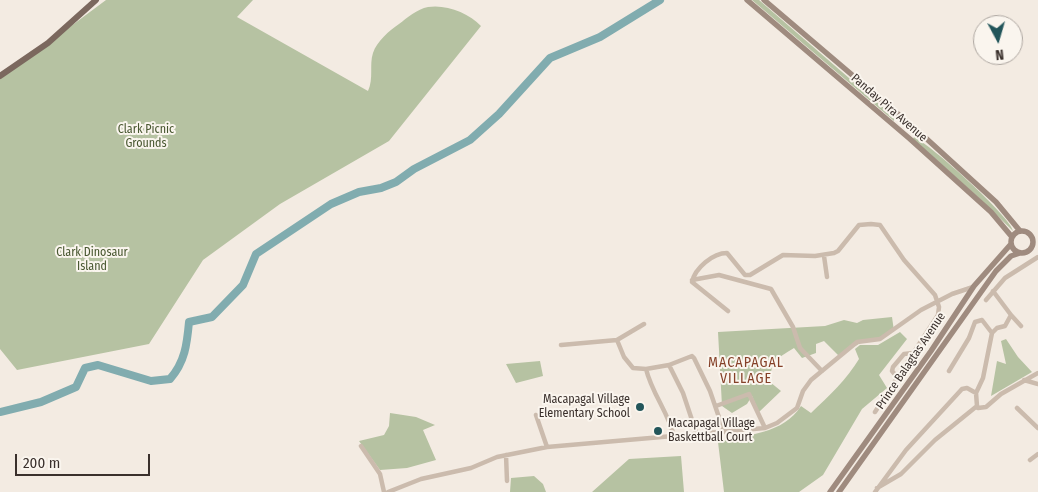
<!DOCTYPE html>
<html>
<head>
<meta charset="utf-8">
<style>
  body { margin:0 }
  #map { position:relative; width:1038px; height:492px; overflow:hidden; background:#f3ebe2; font-family:"Fira Sans Condensed",sans-serif }
  canvas { display:block }
  .north { position:absolute; left:973px; top:15px; width:50px; height:50px; box-sizing:border-box; background:#faf5ee; border:1px solid #ada6a0; border-radius:50%; rotate:174deg; font-size:14px; font-weight:700; line-height:20px; text-align:center; color:#3a302c }
  .north::after { content:''; display:block; margin:auto; width:18px; height:22px; background:#22555a; clip-path:polygon(50% 0,100% 100%,50% 72%,0 100%) }
  .scale { position:absolute; left:15px; top:454px; width:135px; height:22px; box-sizing:border-box; border:2px solid #3a302c; border-top:0; padding-left:6px; font-size:15px; line-height:18px; white-space:nowrap; color:#3a302c; -webkit-text-stroke:4px #faf5ee; paint-order:stroke }
</style>
</head>
<body>
<div id="map">
<canvas width="1038" height="492"></canvas>
<div class="north">N</div>
<div class="scale">200 m</div>
</div>
<script>
const c = document.querySelector('canvas').getContext('2d');
c.lineJoin = 'round';
function paint(path, color) {
  c.fillStyle = color;
  c.fill(path, 'evenodd');
}
function stroke(path, color, width, dash) {
  c.strokeStyle = color;
  c.lineWidth = width;
  c.lineCap = dash ? 'butt' : 'round';
  c.setLineDash(dash || []);
  c.stroke(path);
}
function write(font, color, halo, rows, align = 'center') {
  c.font = font + ' "Fira Sans Condensed",sans-serif';
  c.lineWidth = 4;
  c.setLineDash([]);
  c.textBaseline = 'middle';
  c.strokeStyle = halo;
  c.fillStyle = color;
  for (const [text, x, y, turn = 0] of rows) {
    c.save();
    c.translate(x, y);
    c.rotate((+turn || 0) * Math.PI / 180);
    c.textAlign = isNaN(turn) ? turn : align;
    if (halo) c.strokeText(text, 0, 0);
    c.fillText(text, 0, 0);
    c.restore();
  }
}
const green = new Path2D(`
  M106,0H253L237,17L368,91C374,78 369,65 373,53C377,41 389,31 399,24C407,18 417,9 428,7C446,4 469,13 481,26L389,141L280,204L203,260L149,344L17,370L0,349V79Z
  M752,0H759L894,117V121Z
  M914,137C930,144 1011,217 1013,231L979,198L913,139Z
  M892,317L894,331L878,340L862,342L839,356L824,341L816,344V353L802,358L794,348C776,359 771,361 770,382L781,391L759,412L752,396L747,404L732,413L722,406L718,332L825,326L844,320L857,323L863,320Z
  M900,332L907,339L879,375L887,388L862,409L823,475L799,492H724L718,442C749,434 783,434 801,406L811,413C829,396 847,379 859,359L855,349L860,345H878Z
  M1006,339L1018,357L1032,372L991,396L997,361L1006,364L1001,341Z
  M540,361L543,376L516,383L506,364Z
  M390,413L416,417L435,425L423,430L436,460L407,468L380,470L359,441L384,435L389,426Z
  M681,456L684,492H592L629,459Z
  M534,476L543,484L546,492H510L511,478Z`);
const river = new Path2D(`
  M0,412L41,402L76,387L85,368L98,365L151,381L170,379C185,362 187,344 189,322L212,317L243,285L256,254L331,204L359,192L381,188L396,182L414,169L470,140L499,114L550,58L600,37L660,0`);
const street = new Path2D(`
  M824,256L827,277
  M692,280L719,275L771,289L793,327L800,348L822,371
  M993,291L1011,315
  M986,300L1005,278L1038,257
  M728,311L692,282C695,268 713,253 727,253L745,275H750L783,255L815,256L834,253L838,251L859,225L871,224L880,225L904,260L935,295L939,307L938,315L875,412
  M617,340L624,357L633,368L646,369L669,365L683,393L697,435
  M561,345L617,340L644,324
  M669,365L692,356L694,358L710,391L724,432
  M646,369C652,394 669,413 674,437
  M949,371L969,338L975,322L982,320L992,333
  M898,378L892,371L893,367L904,354L913,353
  M1024,380L1038,384
  M716,406L749,394L765,428
  M977,406L978,408L986,407L1001,394L1038,373
  M1017,408L1038,428
  M536,415L547,447
  M361,446L380,474L384,492
  M506,455L507,481
  M1030,460L1038,454
  M877,488L901,474L935,440L977,406L976,393L983,378L992,333L997,328L1005,326L1011,315L1021,326
  M388,492L421,479L471,468L497,457L547,447L765,428L777,423L797,408L803,391L811,380L857,342L880,339L921,310L952,294L973,287
  M875,492L906,450L962,389L967,388L976,393`);
const secondary = new Path2D(`
  M747,0L910,139L991,212L1012,237
  M764,0L918,131L996,202L1020,231
  M1011 242a11 11 0 1 1 22 0a11 11 0 1 1-22 0Z
  M830,492L931,351L974,286L1011,244
  M839,492L996,271L1011,256L1020,253`);
const primary = new Path2D(`
  M0,76L48,43L96,0`);
const markers = [
  [640,407,5,"#22555a"],
  [658,431,5,"#22555a"]
];
const streetNames = [
  ["Panday Pira Avenue",889,108,41],
  ["Prince Balagtas Avenue",911,361,-56]
];
const parkNames = [
  ["Clark Picnic",146,130],
  ["Grounds",146,144],
  ["Clark Dinosaur",92,253],
  ["Island",92,267]
];
const poiNames = [
  ["Macapagal Village",630,400],
  ["Elementary School",630,414],
  ["Macapagal Village",668,424,"left"],
  ["Baskettball Court",668,438,"left"]
];
const neighbourhoodNames = [
  ["MACAPAGAL",746,363],
  ["VILLAGE",746,379]
];
paint(green, '#b6c2a2');
stroke(river, '#81acaf', 8);
stroke(street, '#cbbbad', 4.5);
stroke(secondary, '#9f8b7f', 5.5);
stroke(primary, '#7b685e', 6);
for (const [x, y, r, color] of markers) {
  const dot = new Path2D();
  dot.arc(x, y, r, 0, 2 * Math.PI);
  c.fillStyle = color;
  c.fill(dot);
  stroke(dot, '#faf5ee', 2);
}
write('12px', '#3a302c', '#faf5ee', streetNames);
write('12px', '#485730', '#faf5ee', parkNames);
write('12px', '#3a302c', '#faf5ee', poiNames, 'right');
c.letterSpacing = '1px';
write('14px', '#854028', '#faf5ee', neighbourhoodNames);
c.letterSpacing = '0px';
</script>
</body>
</html>
